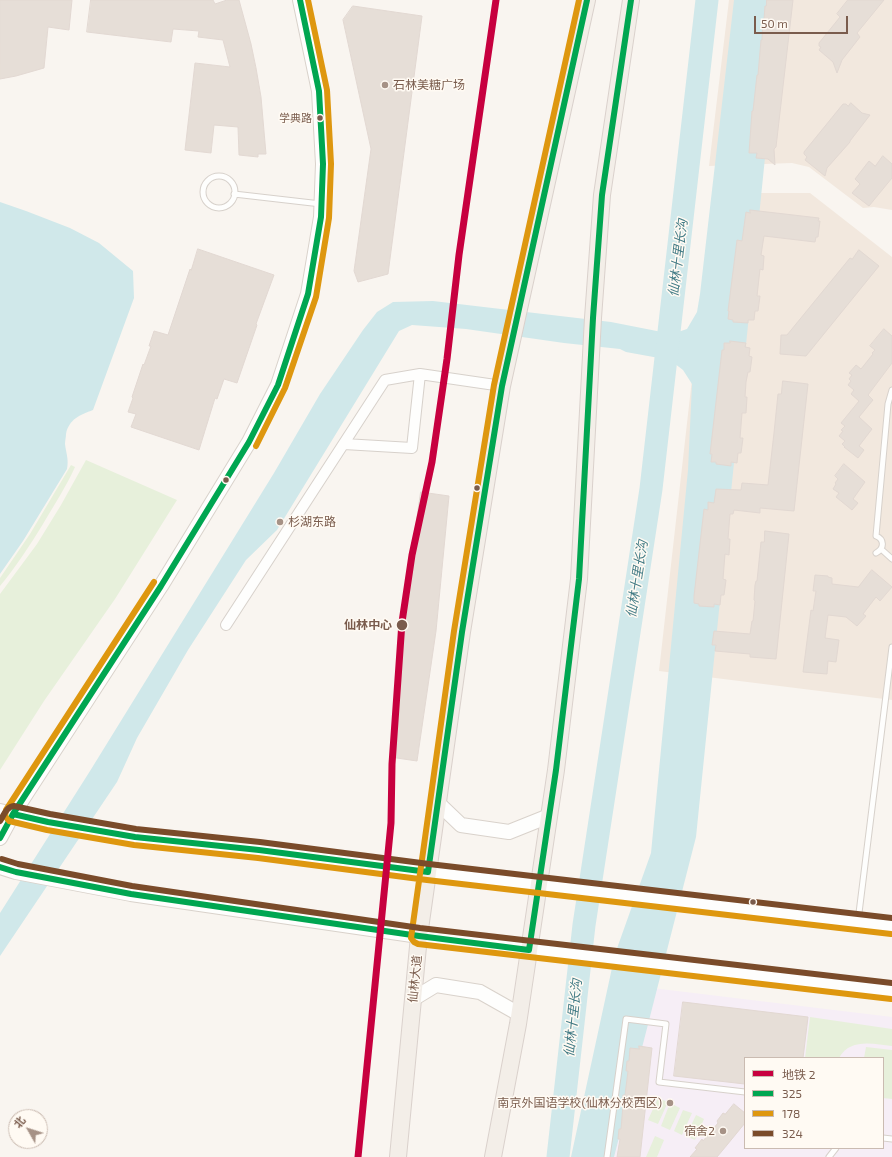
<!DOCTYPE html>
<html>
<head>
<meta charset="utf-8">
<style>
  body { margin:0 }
  #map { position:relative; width:892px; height:1157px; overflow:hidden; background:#f9f5f0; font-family:"Exo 2","Noto Sans SC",sans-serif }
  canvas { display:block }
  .legend { position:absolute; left:744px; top:1057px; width:140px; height:92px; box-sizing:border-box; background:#fffaf3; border:1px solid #cabbb1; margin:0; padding:5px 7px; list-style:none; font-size:12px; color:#7a5c4d }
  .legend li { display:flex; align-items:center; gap:8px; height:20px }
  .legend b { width:20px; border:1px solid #cabbb1 }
  .north { position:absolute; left:8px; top:1109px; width:40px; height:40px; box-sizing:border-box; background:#fffaf3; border:1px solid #cabbb1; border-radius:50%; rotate:309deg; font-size:11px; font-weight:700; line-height:16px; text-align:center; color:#7a5c4d }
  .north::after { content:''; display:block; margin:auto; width:14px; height:18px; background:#a69286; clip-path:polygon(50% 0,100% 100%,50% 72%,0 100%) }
  .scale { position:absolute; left:754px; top:16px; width:94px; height:18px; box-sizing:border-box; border:2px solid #7a5c4d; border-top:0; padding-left:5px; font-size:12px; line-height:14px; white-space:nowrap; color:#7a5c4d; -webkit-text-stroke:3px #fffaf3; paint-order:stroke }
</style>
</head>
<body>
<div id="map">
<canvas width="892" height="1157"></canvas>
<ul class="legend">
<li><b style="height:5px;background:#c7003f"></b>地铁 2</li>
<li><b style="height:5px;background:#00a651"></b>325</li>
<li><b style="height:5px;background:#de970f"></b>178</li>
<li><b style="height:5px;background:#7a4b2a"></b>324</li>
</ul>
<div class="north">北</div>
<div class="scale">50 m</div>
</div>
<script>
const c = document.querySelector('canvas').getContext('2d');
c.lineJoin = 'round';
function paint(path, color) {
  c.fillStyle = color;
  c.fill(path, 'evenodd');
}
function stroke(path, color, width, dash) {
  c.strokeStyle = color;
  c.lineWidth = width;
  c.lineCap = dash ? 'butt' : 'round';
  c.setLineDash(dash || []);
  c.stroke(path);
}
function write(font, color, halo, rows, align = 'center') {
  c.font = font + ' "Exo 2","Noto Sans SC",sans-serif';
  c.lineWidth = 3;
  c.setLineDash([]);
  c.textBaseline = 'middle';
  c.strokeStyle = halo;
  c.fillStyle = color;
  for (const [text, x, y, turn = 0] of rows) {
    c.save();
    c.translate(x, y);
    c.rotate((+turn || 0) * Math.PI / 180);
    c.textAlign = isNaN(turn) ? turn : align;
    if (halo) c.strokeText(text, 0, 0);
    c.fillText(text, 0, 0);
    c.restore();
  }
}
const residential = new Path2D(`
  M729,0H892V210L874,207L863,208L809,167L792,163L709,166Z
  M713,193H810L892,257V700L659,671Z`);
const education = new Path2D(`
  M619,984L892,1017V1157H589ZM745,1058H883V1148H745Z`);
const green = new Path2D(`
  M86,460L177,500L115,599L44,701L0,770V594L37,544L61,505Z
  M71,465L75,467C66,487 54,505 43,524C30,545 16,567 0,586V578L30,534Z
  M810,1017L892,1029V1046C873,1044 850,1038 839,1058H805Z
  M866,1047L892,1050V1099L883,1098V1058H864Z
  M658,1098L668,1102L658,1124L648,1120Z
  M670,1103L680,1108L670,1130L661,1126Z
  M683,1110L692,1113L682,1135L674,1131Z
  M696,1115L704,1119L695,1140L686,1136Z
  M655,1136L664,1140L657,1157H646Z`);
const water = new Path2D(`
  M734,0H781L696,837L614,1157H571L615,954L651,853L688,470L692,384L683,370L670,360L626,352L620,349L564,343L466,329L412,325L399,331L277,530L246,560L188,650L137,738L117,782L0,956V913L90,771L274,473L320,394L363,330L377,312L393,302L433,301L611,322L672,334L687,329L697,312L700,294Z
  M0,202L26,211L70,228L99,243L133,271L134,298L93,410C80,415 69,419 66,434C66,437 65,441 65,444C66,453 69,459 67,469L23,541L0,574Z`);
const river = new Path2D(`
  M558,1157L584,925L651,489L707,0`);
const building = new Path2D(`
  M0,0H72L69,30L48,27L44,68L16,76L0,79Z
  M91,0H213L215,4L227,0H239L251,44L256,68L261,97L266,154H258V157L239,155L238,127L214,125L211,153L185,150L195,63L230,67L223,40L198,37L199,31L173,29L171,42L87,32Z
  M767,0H793L776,147L774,149L775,165L768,159L756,158L757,153H749L752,111H753L757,75H758L761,40H762L763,19H764L765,6H766Z
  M848,0H884L857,33L860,37L842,60L837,73L833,62L819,50L821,47L819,46V43L840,17L837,14Z
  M353,6L422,16L388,274L358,282L354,271L371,149L343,20Z
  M851,103L862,113L870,115L850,141V142L827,168L825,176L805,160L807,157L804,154V152L843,104H846L848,106Z
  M883,156L892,164V178L869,206L852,193L860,184L855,179L869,161L875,166Z
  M750,210L819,218L818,221H820L818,237H816L815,242L764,236L761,255L764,256L763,270L760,269L757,296H760L758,311H755L754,320H748V323L733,322V320L728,319L729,311H728L737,240L742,241L746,212L750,213Z
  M198,249L274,275L256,324L257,325L237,383L224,379L217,399L215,398L199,450L131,427L136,414L128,412L133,398L132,397L143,364L144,365L151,346H149L154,331L168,335L190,269L191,270Z
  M859,250L879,266L806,356L780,354L781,335H787L850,258L852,259Z
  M884,329L892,336V363L868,395L873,400L859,417L872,429L859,446L864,450L858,458L844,447H845L842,444L845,441L839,436L843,431L841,430L845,426L841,423L859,401L851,394L854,390L848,385L851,381L849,379L852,375L849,373L856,365L861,369L873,354L872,353L875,350L870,346Z
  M730,341L746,343L745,347L750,348L749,356L752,357L750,372H748L746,382L745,397H747L746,413H742L740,438H743L741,453H738L737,463L731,462V466L716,464V462H711L712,454H710L722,350H724V343H730Z
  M783,381L808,384L794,511L760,508V513L734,510L733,514H730L728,539H730L729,555L725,554L723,579L726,580L724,595H721L720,605L714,604V607L699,606V604L694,603V596L704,509L708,510V502L714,503L716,489L741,490L742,483L768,485L774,433L778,394H781Z
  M844,464L865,482L853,499L858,503L852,510L836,497L839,493L833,489L836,484L835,483L838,479L835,476Z
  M421,492L449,496L436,631L417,761L390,757L401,627Z
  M765,531L789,534L776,659L750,657V654L715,651L716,645H712L714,631L750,634L752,621H753L755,601L754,600L755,585L756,581H757L761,542H764Z
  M872,570L892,587L880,601L876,597L863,614L866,616L857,626L846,617L828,615L825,638L839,640L836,662L828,661L827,674L803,672L811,610L813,611L816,591H813L815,575L828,576V577L832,578V584L858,587Z
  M683,1002L808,1017L803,1058H745V1084L674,1076Z
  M639,1046L652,1048L640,1157H617L620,1139H618L619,1129H621L623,1105H622L623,1095H625L628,1071H626L627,1061H629L630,1048L639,1049Z
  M734,1104L745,1113V1123L727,1145L717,1157H690L697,1149L695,1148L702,1139L703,1141L718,1123L717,1121L723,1113L725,1114Z`);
const lane = new Path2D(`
  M203 192a16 16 0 1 1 32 0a16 16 0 1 1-32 0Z
  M234,194L321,204
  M881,549L892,559
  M876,553C885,548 884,539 876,536L888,404L892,390
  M858,921L892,647
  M883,1138L892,1139
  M607,1157L626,1019L666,1024L659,1082L745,1092
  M829,1157L836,1148`);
const street = new Path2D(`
  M344,444L412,448L420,374
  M226,625L385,380L420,374L502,386`);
const secondary = new Path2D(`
  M438,803L461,825L509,832L549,816
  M0,811L48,822L135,837L259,850L428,872L892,926
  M0,838L13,814L161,586L249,442L278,385L308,294L321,217L323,164L319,91L300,0
  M0,867L16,872L131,894L419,936L551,952L892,991
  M413,999L436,985L480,992L519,1014`);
const primary = new Path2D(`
  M398,1157L419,936L462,632L502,386L587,0
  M493,1157L518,1024L556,770L579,579L593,318L602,195L631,0`);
const bus1 = new Path2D(`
  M13,814L48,822L135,837L259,850L428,872L462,632L502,386L587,0
  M0,838L13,814L161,586L249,442L278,385L308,294L321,217L323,164L319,91L300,0
  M0,867L16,872L131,894L419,936L529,950L556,770L579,579L593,318L602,195L631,0`);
const bus2 = new Path2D(`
  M579,0L494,385L454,631L411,938L414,942L418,944L891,999
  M256,446L285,388L316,297L329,218L331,164L327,90L308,0
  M154,582L6,810L5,816L9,821L47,830L134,845L258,858L427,880L891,934`);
const bus3 = new Path2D(`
  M0,821C4,815 6,807 14,806L50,814L136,829L260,842L429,864L892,918
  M2,859L18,864L132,886L420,928L892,983`);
const metro1 = new Path2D(`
  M358,1157L391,823L392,764L402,622L412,555L432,462L447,359L459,255L496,0`);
const markers = [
  [385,85,4,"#a69286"],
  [320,118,3.5,"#7a5c4d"],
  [226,480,3.5,"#7a5c4d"],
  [477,488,3.5,"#7a5c4d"],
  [280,522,4,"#a69286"],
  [402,625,6,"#7a5c4d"],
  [753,902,3.5,"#7a5c4d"],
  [670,1103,4,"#a69286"],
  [723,1131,4,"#a69286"]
];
const busNames = [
  ["学典路",312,118]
];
const poiNames = [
  ["石林美糖广场",393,85],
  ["杉湖东路",288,522],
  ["南京外国语学校(仙林分校西区)",662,1103,"right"],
  ["宿舍2",715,1131,"right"]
];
const stopNames = [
  ["仙林中心",392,625]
];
const streetNames = [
  ["仙林大道",415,979,-84]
];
const waterNames = [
  ["仙林十里长沟",678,258,-83],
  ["仙林十里长沟",637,579,-81],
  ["仙林十里长沟",573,1018,-84]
];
paint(residential, '#f2e8de');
paint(education, '#f6eef6');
paint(green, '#e7f0db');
paint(water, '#d0e8ea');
stroke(river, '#d0e8ea', 23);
paint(building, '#e6ded7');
stroke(building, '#e2d8d2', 1);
stroke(lane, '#d7d1cb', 7);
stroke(street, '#d7d1cb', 12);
stroke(secondary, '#d9d2cb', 16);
stroke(primary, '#dad1cc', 18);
stroke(lane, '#fefefd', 5);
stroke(street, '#fefefd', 10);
stroke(secondary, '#fefefd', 14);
stroke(primary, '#f3eee8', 16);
stroke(bus1, '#00a651', 6);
stroke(bus2, '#de970f', 6);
stroke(bus3, '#7a4b2a', 6);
stroke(metro1, '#c7003f', 7);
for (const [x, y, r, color] of markers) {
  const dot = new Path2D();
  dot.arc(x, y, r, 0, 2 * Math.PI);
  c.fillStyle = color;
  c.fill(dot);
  stroke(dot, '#fffaf3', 1.5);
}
write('11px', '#7a5c4d', '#fffaf3', busNames, 'right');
write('12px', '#7a5c4d', '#fffaf3', poiNames, 'left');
write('bold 12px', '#7a5c4d', '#fffaf3', stopNames, 'right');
write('12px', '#7a5c4d', '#fffaf3', streetNames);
write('italic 13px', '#437c86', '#fffaf3', waterNames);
</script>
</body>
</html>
